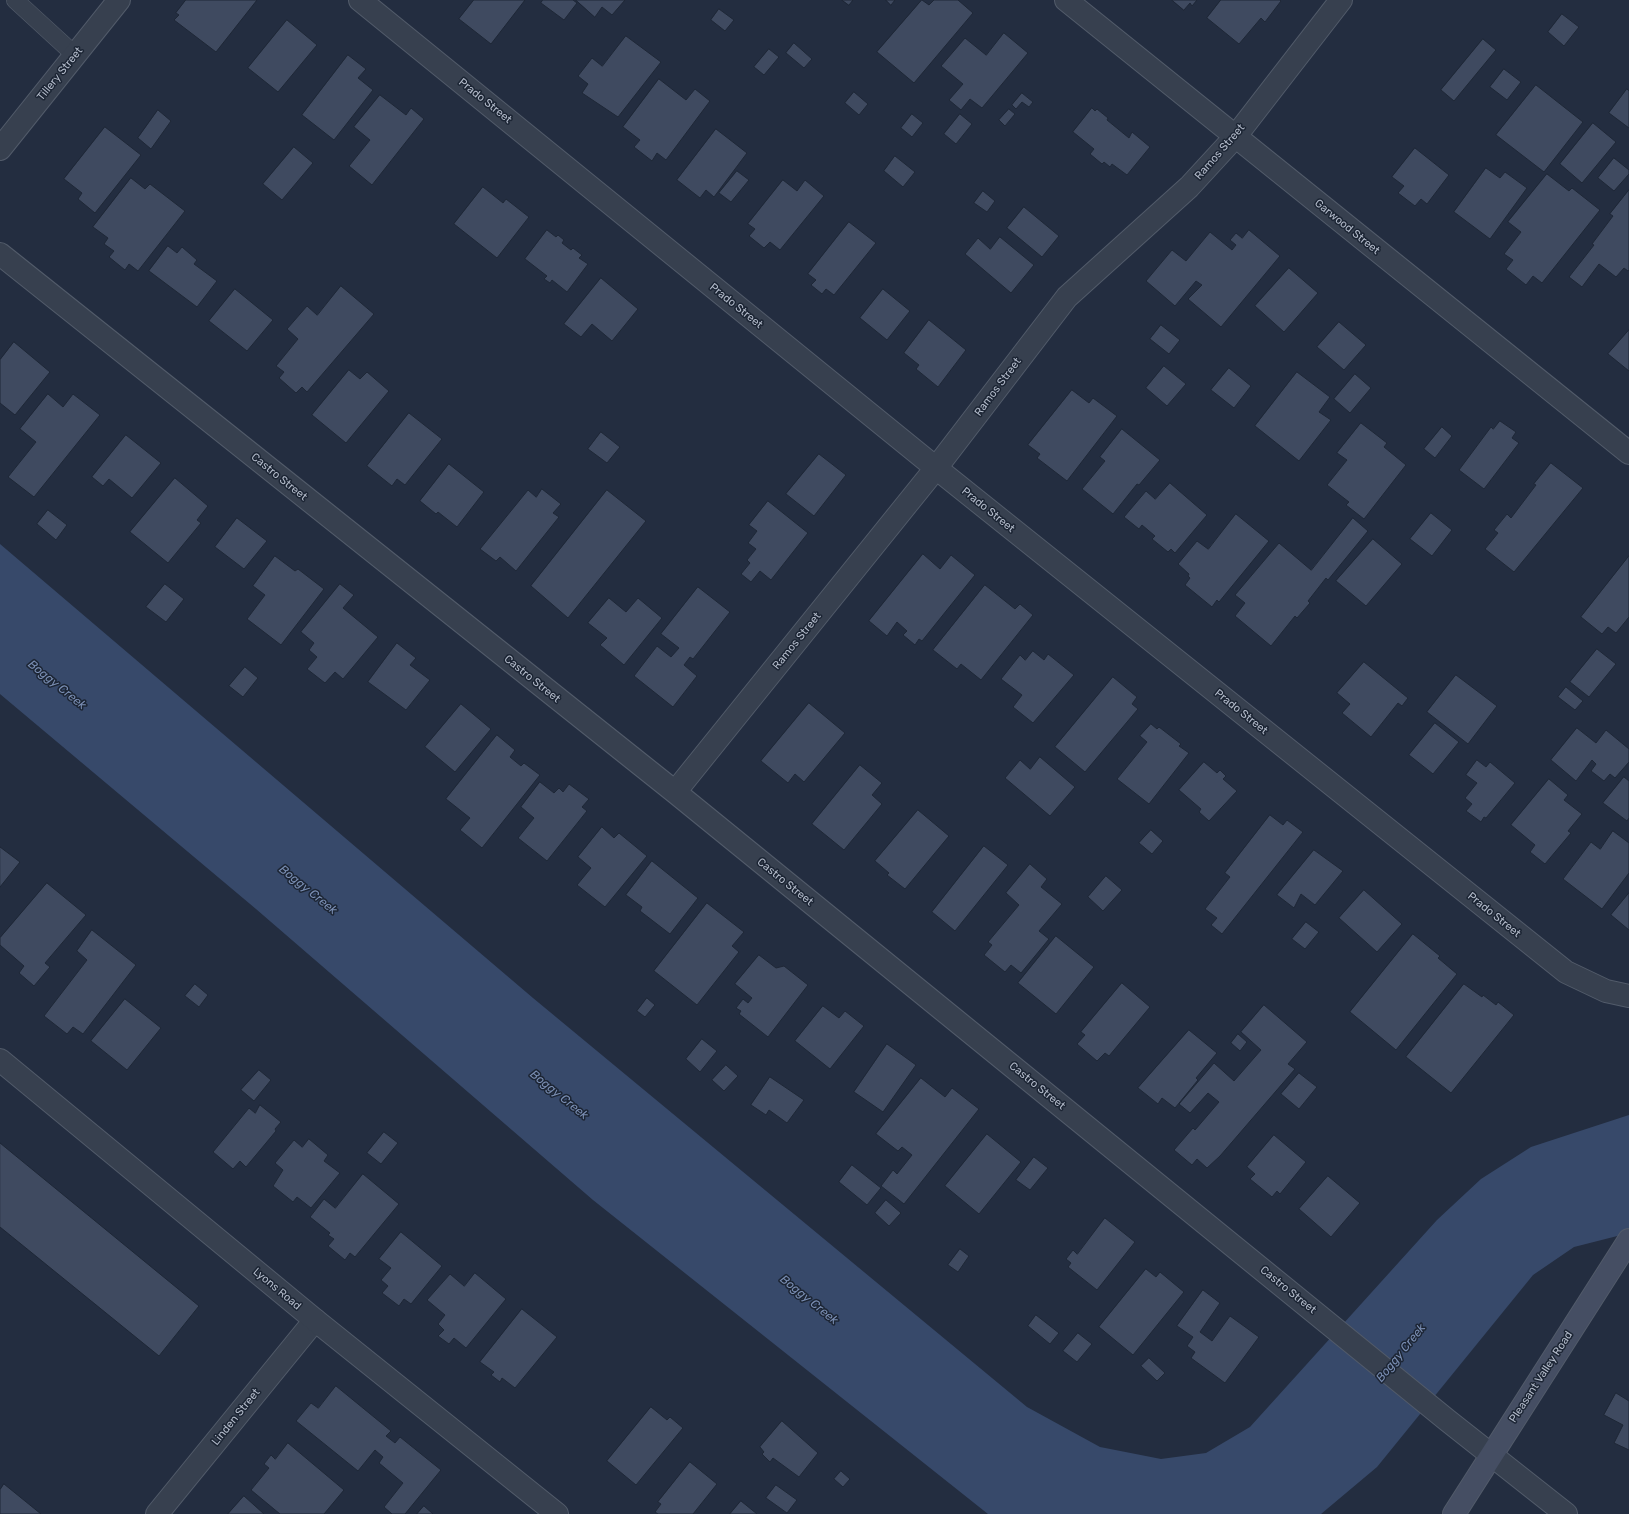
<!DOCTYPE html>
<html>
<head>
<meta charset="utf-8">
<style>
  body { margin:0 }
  canvas { display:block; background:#232d40 }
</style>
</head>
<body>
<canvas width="1629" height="1514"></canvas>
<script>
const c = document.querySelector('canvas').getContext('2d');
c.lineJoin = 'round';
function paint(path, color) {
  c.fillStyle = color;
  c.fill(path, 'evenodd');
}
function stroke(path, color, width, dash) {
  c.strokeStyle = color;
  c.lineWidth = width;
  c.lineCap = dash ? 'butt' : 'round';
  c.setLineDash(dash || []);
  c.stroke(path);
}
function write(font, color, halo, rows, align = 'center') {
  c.font = font + ' Rubik,sans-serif';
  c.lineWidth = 3;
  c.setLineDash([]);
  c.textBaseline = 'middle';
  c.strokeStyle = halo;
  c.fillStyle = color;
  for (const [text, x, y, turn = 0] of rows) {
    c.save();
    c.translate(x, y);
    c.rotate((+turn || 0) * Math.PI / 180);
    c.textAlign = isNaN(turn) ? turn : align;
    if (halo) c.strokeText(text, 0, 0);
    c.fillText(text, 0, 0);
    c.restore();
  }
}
const water = new Path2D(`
  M0,544L533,998L1027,1407L1100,1447L1161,1459L1206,1453L1250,1427L1437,1220L1481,1179L1531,1147L1629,1115V1233L1574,1247L1533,1275L1377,1467L1321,1514H988L593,1200L256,909L0,694Z`);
const building = new Path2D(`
  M186,0H257L216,52L174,20L179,15L176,13Z
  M474,0H525L491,44L459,19Z
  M543,0H573L577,3L564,20L541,3Z
  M576,0H625L612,15L602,7L595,17Z
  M842,0H853L849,5Z
  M886,0H895L891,5Z
  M922,0L929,5L934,0H958L973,13L914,83L877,52Z
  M1172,0H1197L1192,6L1190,3L1184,10Z
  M1221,0H1280L1281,1L1265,22L1261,18L1239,44L1207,18Z
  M719,9L734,20L725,31L711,20Z
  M1562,14L1579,27L1564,46L1548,32Z
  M287,20L317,45L278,92L248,68Z
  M1004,33L1028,53L982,108L970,99L961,110L949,100L963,84L941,66L965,38L986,55Z
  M626,36L661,62L618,117L582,93L588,84L578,76L592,58L602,66Z
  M1483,39L1496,50L1454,101L1441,90Z
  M794,43L812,59L804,68L786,53Z
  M769,49L779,57L764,75L754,67Z
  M348,55L366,69L358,78L373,90L334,140L302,115Z
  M1504,69L1521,82L1507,100L1490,87Z
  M659,79L686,100L695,89L710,101L666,160L657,153L652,161L634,147L640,140L623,127Z
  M1536,85L1583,122L1544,172L1496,135Z
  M1627,89L1629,91V128L1609,113Z
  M854,92L868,104L859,115L845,103Z
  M1022,93L1033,102L1029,107L1022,102L1016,109L1012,105Z
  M380,95L406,115L411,108L424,119L372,185L349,166L370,140L354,127Z
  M1092,108L1095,111L1097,109L1108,118L1107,120L1129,138L1132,132L1150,147L1127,175L1112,164L1110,167L1104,162L1102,164L1090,154L1094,149L1073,132Z
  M1009,109L1015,114L1005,126L999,120Z
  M158,110L171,121L151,149L138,138Z
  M912,114L923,123L912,137L901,128Z
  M960,114L972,124L956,144L944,134Z
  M1593,123L1616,142L1582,183L1560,164Z
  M105,127L141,155L95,213L78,199L82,193L64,179Z
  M716,129L747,153L714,197L706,190L700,198L677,180Z
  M294,147L313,163L282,200L263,184Z
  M1415,148L1449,175L1427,204L1421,199L1415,206L1398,193L1404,186L1392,177Z
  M895,156L915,172L903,187L884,171Z
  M1614,158L1629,170V174L1614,191L1598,178Z
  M1486,168L1500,178L1505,172L1527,188L1490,239L1454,212Z
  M737,171L749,180L731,202L719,193Z
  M1547,174L1569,191L1572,188L1600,210L1542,283L1533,276L1526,285L1506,269L1513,260L1504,254L1521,232L1508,222Z
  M131,178L145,189L150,184L185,211L138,271L129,264L125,270L109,257L114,251L104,244L108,238L93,227Z
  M783,180L797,191L805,180L824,196L780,250L770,242L764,248L749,236L755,229L748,224Z
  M483,187L503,203L506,199L529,217L497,258L454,224Z
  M1629,190V270L1628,271L1624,268L1616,277L1599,264L1582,287L1569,277L1594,245L1592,244L1613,216L1610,214Z
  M983,191L995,201L987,212L974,203Z
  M1024,207L1059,236L1042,257L1007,228Z
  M849,222L876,243L834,295L826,289L822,294L811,285L816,280L808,274Z
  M547,230L556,237L558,235L564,240L562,243L571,250L573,248L582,255L579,258L588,264L567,292L552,280L550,283L544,279L547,276L525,259Z
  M1249,230L1280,256L1221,327L1188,299L1202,285L1196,281L1175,306L1146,281L1172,250L1186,261L1210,232L1232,250L1236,245L1230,240L1236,233L1242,238Z
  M1000,237L1034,265L1011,293L965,254L978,238L990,249Z
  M168,246L177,253L182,247L197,260L194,264L217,281L197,307L149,271Z
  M1289,268L1318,293L1284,332L1255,306Z
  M601,278L638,309L612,341L592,324L581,337L564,324Z
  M341,286L374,314L307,392L302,387L296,393L279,378L284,372L276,366L298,339L287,329L307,306L317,315Z
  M235,289L273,320L247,351L209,321Z
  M883,289L910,311L887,340L860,318Z
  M929,320L966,350L938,387L916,369L919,365L904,353Z
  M1339,322L1366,345L1344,370L1317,347Z
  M1161,325L1180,340L1169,354L1150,339Z
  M1629,330V371L1608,354Z
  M14,342L50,372L15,415L0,403V360Z
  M1164,366L1186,384L1167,406L1146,388Z
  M1229,368L1251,386L1234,408L1211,390Z
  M349,370L360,379L367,372L389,391L346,443L312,415Z
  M1297,372L1330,397L1319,412L1331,420L1299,461L1255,426Z
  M1355,374L1371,388L1350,413L1334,399Z
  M1072,390L1089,403L1093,398L1117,416L1067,481L1037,458L1040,454L1028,445Z
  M48,394L63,407L73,394L100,415L34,497L8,477L36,442L20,429Z
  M409,413L442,439L405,485L397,479L392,486L367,466Z
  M1500,421L1516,432L1512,438L1519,443L1484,489L1459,470L1491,427L1493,429Z
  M1361,423L1387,443L1384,447L1406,465L1364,519L1346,505L1349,502L1327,485L1347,460L1337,453Z
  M1442,427L1452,436L1435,458L1424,449Z
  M1122,429L1160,460L1139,485L1137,484L1113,514L1082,489L1105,461L1100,457Z
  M601,432L620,447L607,463L588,449Z
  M126,435L161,463L132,498L109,479L103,486L92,477Z
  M819,454L846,475L814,516L786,494Z
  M1551,463L1583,488L1514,572L1485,549L1498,533L1494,530L1507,514L1511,518L1536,485L1534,484Z
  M449,464L484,492L457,527L438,512L436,514L420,501Z
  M175,478L208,506L197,520L201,523L168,563L130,532Z
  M1170,483L1207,515L1175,553L1171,549L1168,552L1152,539L1155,536L1142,525L1139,529L1124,517L1146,491L1155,499Z
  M542,489L561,504L553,513L559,517L516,571L500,557L496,561L480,549L528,490L536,497Z
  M607,490L646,521L568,618L531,586Z
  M768,501L808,533L771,580L760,571L751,582L741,574L750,563L747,560L756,549L748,543L757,531L749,525Z
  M48,510L67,525L56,540L37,524Z
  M1431,513L1452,530L1432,556L1410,539Z
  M1236,514L1269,541L1219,602L1217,600L1212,607L1185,585L1190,578L1188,576L1189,574L1178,564L1197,541L1208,549Z
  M237,518L267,541L244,569L215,547Z
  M1353,518L1368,531L1328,580L1326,578L1308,601L1310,603L1297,618L1295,616L1271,646L1235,616L1245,603L1235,595L1279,543L1311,570Z
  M1373,539L1402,564L1366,606L1336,581Z
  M923,554L940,569L951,555L975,575L922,641L919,639L915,645L903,635L907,631L897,622L887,636L869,621Z
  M275,556L295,571L298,569L324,589L281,645L247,619L265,595L253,586Z
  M1629,556V617L1616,633L1608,627L1602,634L1581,617Z
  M165,584L184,599L166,622L146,607Z
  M340,584L354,595L343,608L378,637L343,679L335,672L325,683L307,669L317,657L309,650L314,643L301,632Z
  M985,585L1015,609L1020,604L1033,615L981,680L961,664L957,669L933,650Z
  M698,587L730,612L693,659L690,657L684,665L697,676L673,707L634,676L657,646L671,657L679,648L661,634Z
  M609,598L626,612L638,598L662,618L624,665L600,645L607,638L588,623Z
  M397,643L416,658L410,665L430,680L406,710L368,682Z
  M1597,649L1616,664L1589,697L1570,682Z
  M1033,651L1044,660L1048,654L1074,675L1033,723L1013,707L1022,695L1001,679L1020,655L1025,660Z
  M1364,662L1408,698L1402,706L1398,703L1371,737L1342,713L1350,704L1337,693Z
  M245,667L258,678L243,697L229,686Z
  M1456,675L1497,706L1468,744L1427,712Z
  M1113,677L1137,697L1132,704L1138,709L1085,772L1055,747Z
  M1566,687L1583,701L1575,710L1558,697Z
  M809,703L845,733L804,782L795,774L788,783L761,761Z
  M461,704L491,729L455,772L425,747Z
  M1435,723L1459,742L1433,774L1409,755Z
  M1151,724L1157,729L1159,727L1181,744L1179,746L1189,753L1149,804L1117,779L1147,742L1140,736Z
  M1577,728L1596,743L1606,730L1629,749V762L1615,778L1610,774L1604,781L1591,771L1596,764L1592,760L1576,781L1551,760Z
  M497,735L515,750L510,757L521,766L524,763L540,775L482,848L460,830L470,818L446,799Z
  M1040,757L1075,787L1050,816L1005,778L1020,760L1030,769Z
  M1477,760L1486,767L1490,762L1515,783L1486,818L1484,817L1481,822L1466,811L1472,804L1465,798L1477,783L1466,775Z
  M1204,762L1217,773L1220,770L1226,776L1223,779L1237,791L1209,821L1199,812L1201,809L1179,790Z
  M860,765L882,783L872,795L882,804L844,850L812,824Z
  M1624,777L1629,781V818L1627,821L1603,803Z
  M1549,779L1568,795L1564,800L1582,814L1568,831L1571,833L1545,864L1530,852L1535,845L1511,825Z
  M540,782L554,793L559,788L563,792L569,784L589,799L582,807L587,811L547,861L518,838L534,818L521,807Z
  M918,810L949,836L905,889L887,875L889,873L875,861Z
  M1270,815L1283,825L1287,820L1303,832L1222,934L1211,925L1217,918L1205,909L1230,877L1225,873Z
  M602,827L614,838L619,833L647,856L605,907L577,885L591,868L578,857Z
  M1151,830L1163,841L1152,854L1139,843Z
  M1613,831L1629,843V873L1602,909L1563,879L1591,842L1600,849Z
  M984,846L1008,865L955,931L932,912Z
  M0,847L20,862L0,887Z
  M1314,850L1343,871L1315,905L1301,894L1294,908L1277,895Z
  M652,861L698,898L670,934L640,911L642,907L626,895Z
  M1030,864L1047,879L1041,887L1062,904L1039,931L1049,939L1021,973L1011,965L1005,972L984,955L992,945L988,942L1019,905L1006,893Z
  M1106,876L1122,890L1103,911L1088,897Z
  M47,883L86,915L45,963L50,967L34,986L19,973L24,966L0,945V938Z
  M1364,890L1402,924L1377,952L1339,918Z
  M1629,893V930L1611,915Z
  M707,903L744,932L732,946L739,952L697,1005L654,971Z
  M1306,922L1319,932L1305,949L1292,939Z
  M92,930L136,965L83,1034L73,1027L67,1034L44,1016L87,960L77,951Z
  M1413,934L1440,956L1438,958L1457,974L1396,1050L1350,1012Z
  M1056,936L1094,967L1056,1014L1018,983Z
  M759,955L776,968L784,966L808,985L768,1037L739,1014L741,1011L736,1008L743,999L748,1003L752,998L735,984Z
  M1122,983L1150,1007L1109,1056L1105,1053L1097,1061L1077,1044L1085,1035L1081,1032Z
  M195,984L208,995L199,1007L185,996Z
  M1464,984L1482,997L1483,995L1496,1005L1498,1002L1514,1015L1451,1093L1406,1057Z
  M647,998L655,1005L645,1017L637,1011Z
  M125,999L161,1028L127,1070L91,1041Z
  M1264,1005L1307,1042L1288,1064L1295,1069L1220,1156L1207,1168L1197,1159L1192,1165L1174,1150L1193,1128L1195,1130L1219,1102L1208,1093L1190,1113L1179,1104L1214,1063L1234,1081L1261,1050L1241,1032Z
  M823,1006L839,1018L845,1011L864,1026L830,1069L795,1041Z
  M1189,1030L1217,1053L1196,1078L1198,1080L1175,1108L1162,1098L1158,1104L1138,1088Z
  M1238,1034L1247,1042L1240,1051L1231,1043Z
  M702,1039L717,1051L700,1072L686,1059Z
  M887,1044L916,1065L883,1112L854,1092Z
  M726,1065L738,1076L724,1091L712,1080Z
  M259,1070L271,1080L254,1101L241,1090Z
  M1299,1073L1317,1087L1299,1109L1281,1094Z
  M770,1077L804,1100L787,1123L769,1110L766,1115L751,1105Z
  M921,1078L945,1097L952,1088L979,1109L904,1204L881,1186L893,1170L897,1174L912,1155L902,1147L898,1151L876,1134Z
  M260,1105L281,1122L275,1129L276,1131L246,1167L240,1161L233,1169L213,1152L249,1108L255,1113Z
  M384,1132L398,1143L381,1164L367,1153Z
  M987,1134L1021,1162L979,1214L945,1186Z
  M1274,1135L1306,1162L1280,1194L1277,1191L1272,1197L1250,1179L1255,1174L1247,1167Z
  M309,1139L328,1155L324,1161L340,1173L311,1208L297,1197L293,1202L273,1186L283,1170L275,1163L294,1140L302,1147Z
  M0,1143L199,1306L159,1356L0,1227Z
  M1034,1157L1048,1168L1030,1190L1016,1180Z
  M852,1165L881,1188L867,1205L839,1182Z
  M363,1174L399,1204L355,1257L350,1253L345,1260L328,1246L334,1239L328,1235L330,1233L310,1217L324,1199L335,1208Z
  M1328,1176L1360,1203L1331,1237L1299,1209Z
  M886,1200L901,1213L889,1226L875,1213Z
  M1105,1218L1135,1242L1097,1290L1068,1267L1071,1263L1066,1259L1073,1250L1077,1254Z
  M401,1232L442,1266L411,1304L404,1299L399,1306L382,1293L388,1286L381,1280L391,1268L379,1259Z
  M960,1249L969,1256L958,1272L948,1265Z
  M1146,1269L1156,1277L1160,1272L1184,1292L1133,1355L1099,1327Z
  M475,1273L506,1299L466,1348L454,1338L449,1344L438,1336L444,1330L438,1324L445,1315L427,1300L450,1274L464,1286Z
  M1203,1290L1220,1303L1200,1332L1212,1341L1230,1316L1259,1337L1225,1383L1191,1358L1195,1352L1187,1346L1193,1337L1177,1326Z
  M522,1309L557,1337L515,1388L502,1378L500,1382L491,1375L494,1372L480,1362Z
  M1036,1315L1059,1333L1050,1344L1028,1326Z
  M1078,1333L1092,1344L1077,1362L1063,1351Z
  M1149,1358L1165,1373L1157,1381L1141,1366Z
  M336,1386L391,1431L386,1436L395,1443L400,1437L441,1470L405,1514H392L384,1507L403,1483L379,1463L383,1457L375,1450L358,1471L296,1421L311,1403L318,1408Z
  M1616,1393L1629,1401V1450L1614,1443L1623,1425L1604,1415Z
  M651,1407L667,1420L670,1417L683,1428L636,1485L607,1461Z
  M782,1421L818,1453L799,1477L773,1458L770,1462L762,1454L764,1452L760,1447Z
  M288,1443L344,1490L324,1514H280L251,1490L269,1468L264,1464L271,1455L275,1459Z
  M690,1462L717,1484L693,1514H658L655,1512L661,1504L658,1502Z
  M841,1471L850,1479L843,1487L834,1479Z
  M4,1484L41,1514H0V1490Z
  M776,1485L797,1500L787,1513L766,1498Z
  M244,1496L264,1514H228Z
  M741,1501L757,1514H730Z
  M424,1506L433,1514H417Z`);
const service = new Path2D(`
  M15,0L75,55`);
const minor = new Path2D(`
  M360,0L936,468L1566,972L1606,991L1629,996
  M1066,0L1629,453
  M0,254L675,792L1447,1420L1566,1514
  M675,792L936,468L1067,297L1189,187L1235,137L1341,0
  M157,1514L315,1320`);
const tertiary = new Path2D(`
  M0,149L119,0
  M0,1060L315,1320L557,1514`);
const secondary = new Path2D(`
  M1454,1514L1629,1240`);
const streetNames = [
  ["Tillery Street",60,74,-51],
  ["Prado Street",485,101,39],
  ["Ramos Street",1220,152,-49],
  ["Garwood Street",1347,227,39],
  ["Prado Street",736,306,39],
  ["Ramos Street",998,387,-53],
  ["Castro Street",279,477,39],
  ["Prado Street",988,510,39],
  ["Ramos Street",797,641,-51],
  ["Castro Street",532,679,39],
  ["Prado Street",1241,712,39],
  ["Castro Street",785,882,39],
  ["Prado Street",1494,915,39],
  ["Castro Street",1037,1086,39],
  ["Lyons Road",277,1289,40],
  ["Castro Street",1288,1290,39],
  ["Pleasant Valley Road",1541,1377,-57],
  ["Linden Street",236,1417,-51]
];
const waterNames = [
  ["Boggy Creek",57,685,39],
  ["Boggy Creek",308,890,39],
  ["Boggy Creek",559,1095,39],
  ["Boggy Creek",809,1300,39],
  ["Boggy Creek",1401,1353,-51]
];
paint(water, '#37496a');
paint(building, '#3f4a60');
stroke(building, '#1e2736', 1);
stroke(service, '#525b6a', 18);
stroke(minor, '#525b6a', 24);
stroke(tertiary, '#525b6a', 24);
stroke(secondary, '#525b6a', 24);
stroke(service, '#37404f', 17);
stroke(minor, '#37404f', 22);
stroke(tertiary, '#37404f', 22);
stroke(secondary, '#454e63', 22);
write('11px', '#b3bbca', '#1c2534', streetNames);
write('italic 12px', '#7a8eb3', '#1c2534', waterNames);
</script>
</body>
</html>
